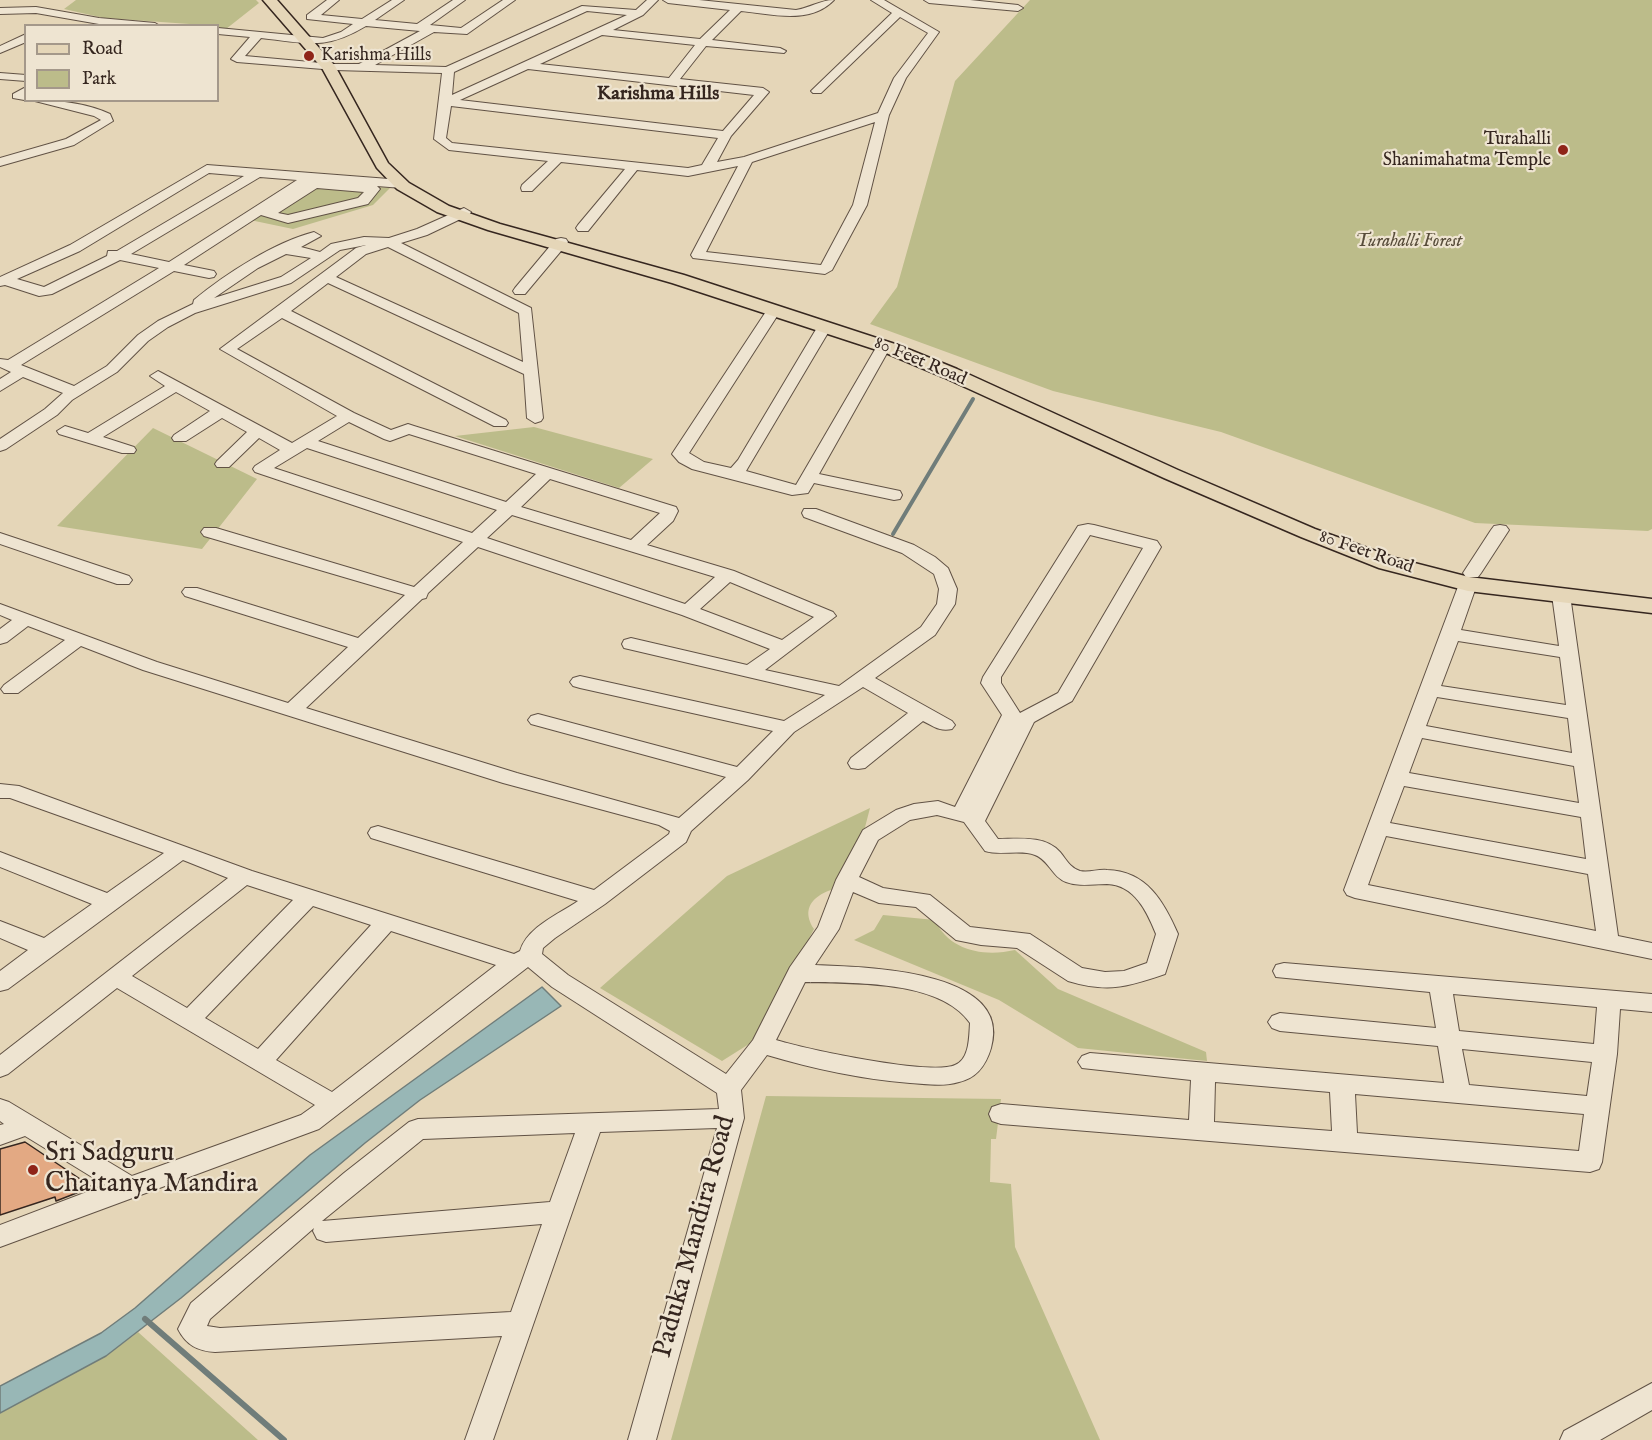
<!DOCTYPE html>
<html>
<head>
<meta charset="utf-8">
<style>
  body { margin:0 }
  #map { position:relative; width:1652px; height:1440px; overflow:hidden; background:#e5d6b8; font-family:"IM FELL English",serif }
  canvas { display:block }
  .legend { position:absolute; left:24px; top:24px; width:195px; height:78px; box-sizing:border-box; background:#eee4d1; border:2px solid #a4988a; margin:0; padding:8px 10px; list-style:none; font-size:18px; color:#35261f }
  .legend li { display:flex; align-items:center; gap:12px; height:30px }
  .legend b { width:30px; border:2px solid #a4988a }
</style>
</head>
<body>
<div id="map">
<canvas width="1652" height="1440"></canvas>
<ul class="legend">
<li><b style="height:8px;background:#e5d6b8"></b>Road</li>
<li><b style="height:16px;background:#bcbc8a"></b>Park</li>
</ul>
</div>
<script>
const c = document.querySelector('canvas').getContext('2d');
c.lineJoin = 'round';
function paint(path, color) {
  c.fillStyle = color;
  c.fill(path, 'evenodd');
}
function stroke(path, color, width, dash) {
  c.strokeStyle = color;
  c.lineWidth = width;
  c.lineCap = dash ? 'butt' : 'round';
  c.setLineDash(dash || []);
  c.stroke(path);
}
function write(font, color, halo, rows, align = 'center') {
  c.font = font + ' "IM FELL English",serif';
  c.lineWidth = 4.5;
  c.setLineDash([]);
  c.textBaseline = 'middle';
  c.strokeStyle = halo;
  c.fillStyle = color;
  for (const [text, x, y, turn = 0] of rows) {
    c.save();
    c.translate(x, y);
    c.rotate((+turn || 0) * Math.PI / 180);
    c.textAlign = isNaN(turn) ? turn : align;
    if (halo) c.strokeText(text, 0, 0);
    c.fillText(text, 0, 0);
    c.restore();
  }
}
const green = new Path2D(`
  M76,0H256L259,3L226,29L218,28V26L104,18L64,9Z
  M1030,0H1652V529L1648,531L1475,523L1221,432L1053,391L870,324L897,287L955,81Z
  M309,181L390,188L373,205L293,229L250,220Z
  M534,427L653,459L619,488L455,436Z
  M153,428L257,479L202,549L57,526Z
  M870,808L850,885C826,889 796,901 814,929L757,1039L722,1061L600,988L727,876Z
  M883,915L935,920C949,951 984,957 1015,950L1058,989L1206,1052L1207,1061L1078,1048L999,1000L854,940L874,930Z
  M766,1096L1001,1099L996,1139H991L990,1182L1011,1184L1015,1247L1100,1440H671Z
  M138,1332L258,1440H0V1413L106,1356Z`);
const water = new Path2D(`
  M542,987L561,1006L420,1100L365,1143L181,1298L106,1356L0,1413V1386L101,1333L135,1308L310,1155Z`);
const streamFar1 = new Path2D(`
  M893,534L973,399`);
const stream = new Path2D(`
  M145,1319L284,1440`);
const building = new Path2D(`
  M25,1142L92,1187L56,1201L55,1197L0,1215V1149Z`);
const minor = new Path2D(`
  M327,0H339L321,15L362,19L392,0H404L375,20L417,24L453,0H465L430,25L461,28L503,0H515L467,34L434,32L375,65L446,67L582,6L636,10L647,0H658L643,15L613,30L700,39L730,10L668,3L663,0H699L796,10C810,8 820,0 834,0C810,25 772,14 741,11L712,40L780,48L786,51L784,53L706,46L680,79L763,88L769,92L731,136L717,162L744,157L878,113L894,78L928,33L900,17L821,93H813L811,91L892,13L871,0H884L939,32L906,78L889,115L867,205L832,270L825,274L693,258L691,255L738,166L688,176L637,170L588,231H578L576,228L578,225L625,169L561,162L532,191H522L521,188L522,185L548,161L449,150L434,139L442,73L335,70L237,62L231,59L250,37L218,34V28L323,38L341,32L353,24L307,19V15ZM587,11L627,15L452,95L454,72ZM366,26L420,31L359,64H332L245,56L261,38C306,43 325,51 366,26ZM602,35L695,45L669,78L540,64ZM528,69L754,95L723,131L460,100ZM451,106L718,138L702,165L688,168L452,143L446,138ZM875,122L853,205L821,265L706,252L752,162Z
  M924,0H970L1018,5L1023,8L1018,11L929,3Z
  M36,7L99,18L155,23L160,26L99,24L36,13L0,14V8Z
  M26,34V42L0,53V46Z
  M0,73L26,75V81L0,79Z
  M26,87V100L30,101L13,98V94Z
  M31,100C57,100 87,103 110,114L113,121L74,145L0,166V158L66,139L101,120L94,116Z
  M207,165L402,180L408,184L402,188L377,186L380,189L368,204L288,223L261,215L184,265L214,271L216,274L214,277L209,278L174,271L21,365L74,386L107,366L138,335L158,321L193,304L194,300C225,274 275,242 314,232L321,236L301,247L320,252L331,244L364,237L389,238L417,229L464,208L471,212L469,215L427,235L401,243L531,308L543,418L541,421L535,423L527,418L524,374L328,283L291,311L506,420L508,423L506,426H494L282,318L237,349L354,413L391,430L408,424L414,426L676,507L678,511L673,521L647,545L734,571L833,612L836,616L765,670L839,686L921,627L937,604L939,589L934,574L902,553L804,517L802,513L804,509H816L914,545L935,557L948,568L957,589L955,604L935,635L875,678L952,721L955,725L952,729C940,732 933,726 923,721L865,768L858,769L851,768L848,763L851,758L908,713L863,687L794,732L748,780L691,831L686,842L605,904L555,938L543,948L542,954L568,975L726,1074L753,1040L790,967L818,927L836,880L863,830L896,810L914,804L938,801L955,807L1002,715L981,683L983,677L1078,526L1088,524L1094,525L1157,541L1161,547L1072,701L1034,722L985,821L998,839C1018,839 1045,835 1060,852C1066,859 1070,868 1080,871C1089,873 1098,869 1107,870C1147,871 1164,902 1178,934L1165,974C1127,987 1108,993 1068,981L1017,948L981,945L956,940L916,907L879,903L853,892L839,929L815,965C863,967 1014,969 991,1048C986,1065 977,1078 959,1082C943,1087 926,1084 910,1083C861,1079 814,1069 767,1055L741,1090L744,1118L656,1440H628L717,1128L600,1132L493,1440H465L502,1336L215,1352C198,1351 186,1345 178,1329L191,1303L344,1173L409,1122L418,1119L719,1109L717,1093L552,987L528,967L319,1129L0,1247V1225L105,1185L25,1136L0,1145V1125L4,1124L0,1121V1099L9,1102L132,1176L301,1115L315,1105L117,988L8,1074L0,1077V1055L228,878L183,860L8,989L0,991V971L28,950L0,938V921L44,938L92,904L0,867V852L107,893L164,853L10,798H0V784L19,786L252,871L514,954L520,951C527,927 559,914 578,901L371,838L368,833L371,828L378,826L594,890L669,834L670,831L659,825L503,783L143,670L81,646L18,693H4L1,689L4,685L65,640L28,626L7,642L0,644V629L12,620L0,615V604L157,662L288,703L348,647L185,596L182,592L185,588H197L358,638L405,595L204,536L201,532L204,528H216L414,587L463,542L255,472L253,469L255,466L280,450L259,438L229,467H217L215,464L217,461L247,432L222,418L186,441H174L172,438L174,435L210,411L176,392L103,437L134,447L136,450L134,453H122L59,434L57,431L65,426L88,433L165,386L150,376L158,371L292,443L337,416L220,349L356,248L366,245L340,250L291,283L195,313L168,327L148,341L117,372L72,400L57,415L6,449L0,451V439L45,409L63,393L23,377L0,391V379L11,372L0,367V359L8,360L159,268L120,260L52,294L39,296L5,285L0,286V277L70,245ZM209,173L244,176L117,251H108L107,256L44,287L17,279L80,251ZM260,177L297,180L169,262L131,254ZM317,188L364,192L358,198L288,215L278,213ZM388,247L519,313L523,362L336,277L366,254ZM286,254L311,258L281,277L214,298L258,268ZM349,422L384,439L390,441L409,434L536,474L506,502L318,441ZM307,448L497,510L472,533L274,468ZM550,479L660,513L631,540L521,507ZM512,515L715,577L685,604L487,538ZM1090,535L1143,548L1058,693L1020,713L1001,683V677ZM478,547L682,615L770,649L747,665L631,638L624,640L622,644L624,648L825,695L784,721L580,676L573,678L570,682L573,686L580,688L773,731L737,767L538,714L531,716L528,720L531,724L726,777L679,818L517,773L306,708L422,599L426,598L428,593ZM730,582L814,617L782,640L700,609ZM937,815L964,822L985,851C1001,856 1020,849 1035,855C1049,860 1052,877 1066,882C1080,887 1092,884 1107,884C1135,885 1147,912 1156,934L1147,963L1124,971L1105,972L1082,968L1030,934L970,927L930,895L883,888L859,877L878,840L910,820ZM247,885L293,900L187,1008L132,976ZM313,906L371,925L258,1049L205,1018ZM391,931L496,965L332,1092L276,1060ZM805,982C854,983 940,980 970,1023C969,1036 970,1059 955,1065C930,1076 806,1049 776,1040ZM575,1133L550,1202L322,1221L423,1139ZM542,1224L511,1312L220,1328L207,1326L210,1319L314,1228L313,1231L317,1239L326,1242Z
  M561,238L566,239L568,242L566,245L525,294H515L513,291L515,288L556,239Z
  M774,306L781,310L689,453L704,462L731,468L738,460L818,326L825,322L832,326L746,471L796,485L877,346L884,342L891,346L819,474L900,491L902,495L900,499L894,500L814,483L808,493L792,495L692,469L679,462L672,454L767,310Z
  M1500,525L1506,526L1509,530L1481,573L1478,577H1466L1463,573L1491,530L1494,526Z
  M0,533L129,576L132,580L129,584H117L0,544Z
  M1468,579L1474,580L1477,584L1461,630L1559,646L1552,595L1555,591H1567L1570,595L1618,936L1652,943V959L1355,898L1347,895L1344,890L1459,584L1462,580ZM1458,641L1560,657L1566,705L1441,686ZM1437,697L1568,718L1572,753L1426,726ZM1422,738L1574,766L1579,803L1409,773ZM1404,786L1581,817L1586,859L1390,823ZM1386,836L1588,874L1596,931L1368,885Z
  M1284,963L1652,994V1012L1620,1009L1617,1054L1602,1162L1599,1169L1590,1172L1001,1124L992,1121L989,1114L992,1107L1001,1104L1189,1120L1191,1080L1082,1068L1078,1062L1082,1056L1090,1053L1444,1083L1438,1046L1280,1031L1272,1028L1268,1022L1272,1016L1280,1013L1436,1028L1430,992L1276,977L1273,971L1276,965ZM1453,994L1597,1007L1594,1044L1459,1031ZM1462,1049L1592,1062L1587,1096L1469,1085ZM1215,1082L1330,1092L1332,1131L1214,1122ZM1355,1094L1584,1114L1579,1151L1357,1133Z
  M1652,1383V1410L1600,1440H1560L1564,1431Z`);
const major = new Path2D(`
  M263,0H277L335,66L388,163L409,183L449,206L500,224L684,275L898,345L957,369L1178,470L1315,529L1395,558L1469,577L1652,599V613L1468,591L1379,568L1301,537L1164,478L943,377L886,353L672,283L488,230L437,212L397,189L377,168L322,68Z`);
const markers = [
  [309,56,6,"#8f2418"],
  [1563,150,6,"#8f2418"],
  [33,1170,6,"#8f2418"]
];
const farPoinames = [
  ["Karishma Hills",321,56],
  ["Turahalli",1551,140,"right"],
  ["Shanimahatma Temple",1551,161,"right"]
];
const farParknames = [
  ["Turahalli Forest",1409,242]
];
const farStreetnames = [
  ["80 Feet Road",920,362,23],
  ["80 Feet Road",1366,553,19]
];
const farNeighbourhoodnames = [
  ["Karishma Hills",658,95]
];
const nearPoinames = [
  ["Sri Sadguru",45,1154],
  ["Chaitanya Mandira",45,1185]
];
const nearStreetnames = [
  ["Paduka Mandira Road",696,1237,-75]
];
paint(green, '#bcbc8a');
paint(water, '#98b7b6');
stroke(water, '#707d7a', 1.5);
stroke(streamFar1, '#707d7a', 4);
stroke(stream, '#707d7a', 6);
paint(building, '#e3a983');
stroke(building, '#35261f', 1.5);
stroke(minor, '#615245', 2);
stroke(major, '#35261f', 3);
paint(minor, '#eee4d1');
paint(major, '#e5d6b8');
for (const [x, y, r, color] of markers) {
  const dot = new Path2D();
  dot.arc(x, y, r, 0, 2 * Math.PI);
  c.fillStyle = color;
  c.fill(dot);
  stroke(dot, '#eee4d1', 2);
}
write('18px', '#35261f', '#eee4d1', farPoinames, 'left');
write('italic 18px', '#574c3a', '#eee4d1', farParknames);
write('18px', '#35261f', '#eee4d1', farStreetnames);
write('bold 20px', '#35261f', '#eee4d1', farNeighbourhoodnames);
write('27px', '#35261f', '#eee4d1', nearPoinames, 'left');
write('27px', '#35261f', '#eee4d1', nearStreetnames);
</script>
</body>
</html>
